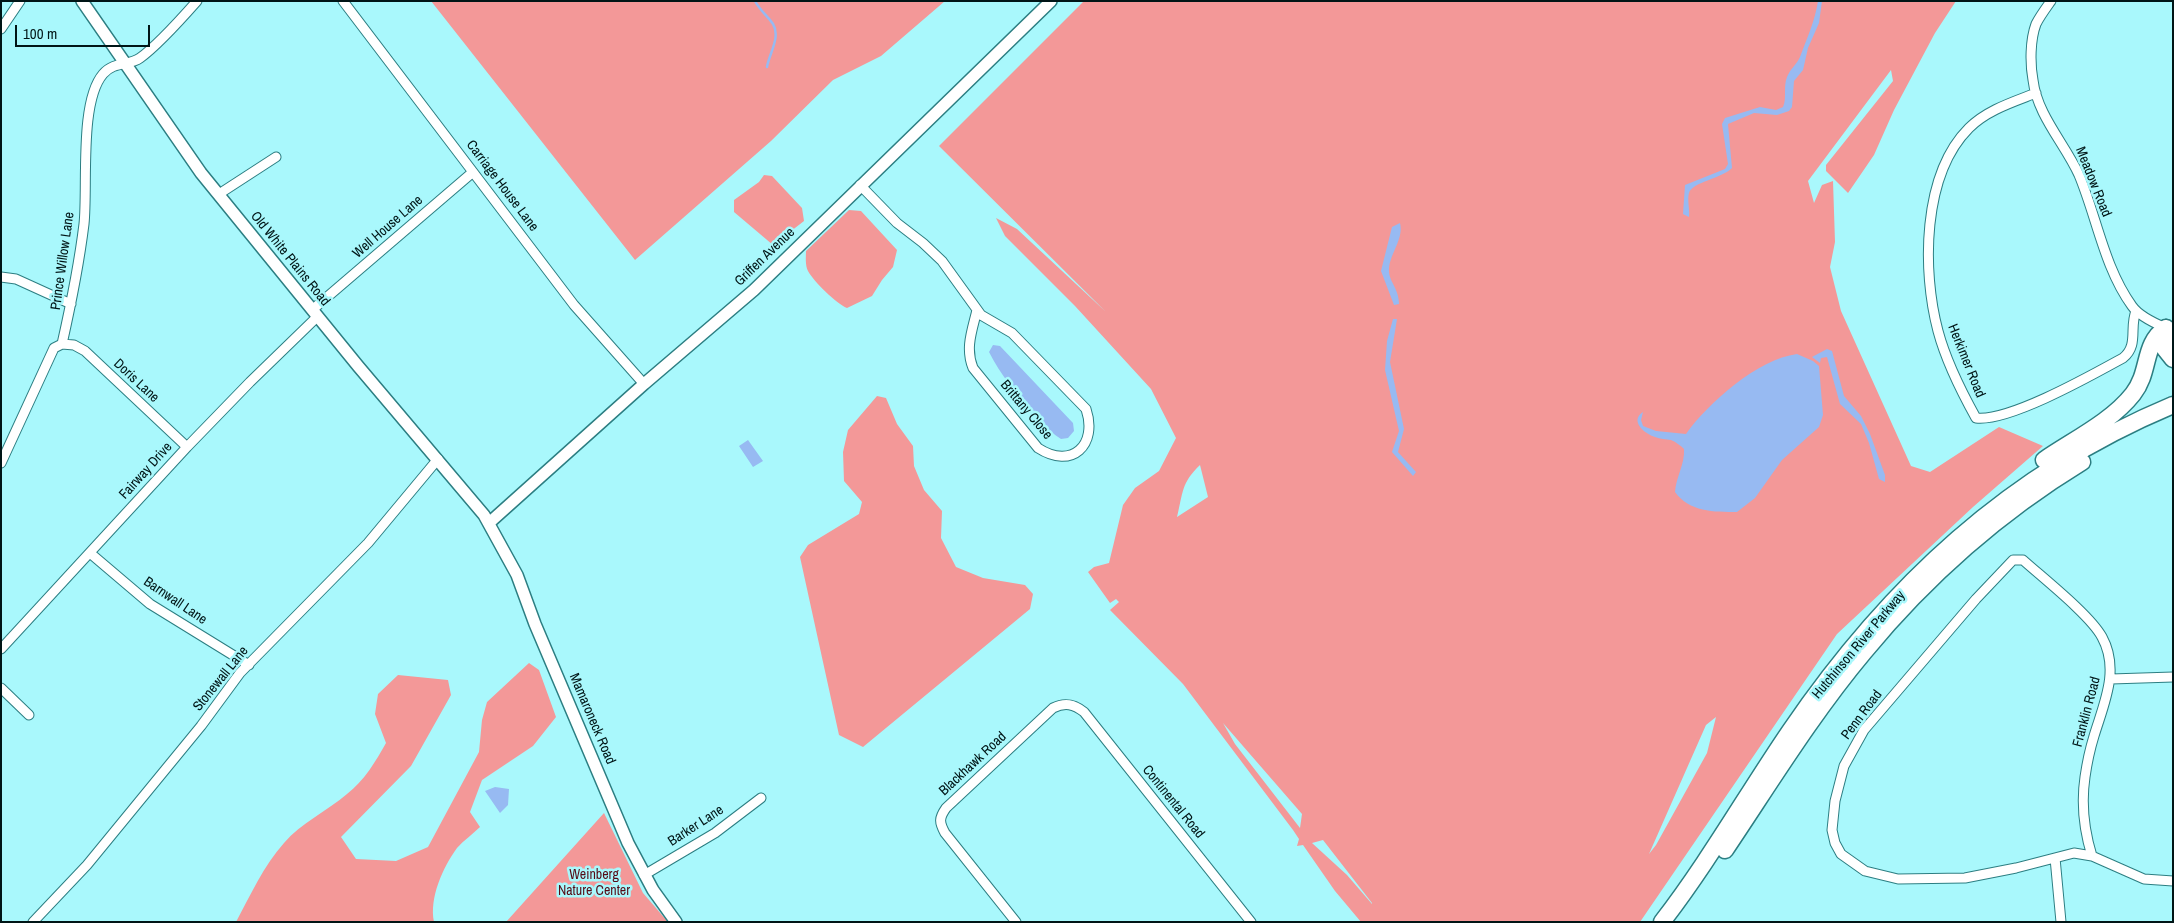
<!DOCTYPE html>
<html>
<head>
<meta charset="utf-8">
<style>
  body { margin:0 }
  #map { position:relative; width:2174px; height:923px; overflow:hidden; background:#a9f8fc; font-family:"Archivo Narrow",sans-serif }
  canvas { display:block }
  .frame { position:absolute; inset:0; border:2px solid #001516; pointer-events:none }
  .scale { position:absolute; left:15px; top:25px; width:135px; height:22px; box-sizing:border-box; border:2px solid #001516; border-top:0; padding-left:6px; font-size:15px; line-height:18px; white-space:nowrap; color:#001516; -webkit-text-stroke:4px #a9f8fc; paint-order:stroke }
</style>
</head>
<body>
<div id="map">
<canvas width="2174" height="923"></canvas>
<div class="frame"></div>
<div class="scale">100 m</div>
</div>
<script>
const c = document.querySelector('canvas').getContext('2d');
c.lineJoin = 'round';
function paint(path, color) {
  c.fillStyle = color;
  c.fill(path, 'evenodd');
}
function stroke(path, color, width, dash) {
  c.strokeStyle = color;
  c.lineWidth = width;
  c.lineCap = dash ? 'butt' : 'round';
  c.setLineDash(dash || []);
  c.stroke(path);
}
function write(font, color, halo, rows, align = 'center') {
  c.font = font + ' "Archivo Narrow",sans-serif';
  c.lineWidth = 5;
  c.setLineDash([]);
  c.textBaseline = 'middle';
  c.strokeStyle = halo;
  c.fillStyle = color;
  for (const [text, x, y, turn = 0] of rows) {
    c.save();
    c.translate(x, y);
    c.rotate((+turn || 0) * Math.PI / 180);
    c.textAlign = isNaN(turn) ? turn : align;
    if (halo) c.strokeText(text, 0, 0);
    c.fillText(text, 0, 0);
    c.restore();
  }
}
const green = new Path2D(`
  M431,1H945L881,56L833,80L771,141L635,260Z
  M1084,1H1956L1935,33L1894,110L1874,155L1848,193L1826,171V165L1893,81L1891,70L1808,181L1814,203L1822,185L1833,181L1835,242L1830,267L1841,311L1911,466L1930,472L1999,427L2043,446L1973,507L1837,634L1640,922H1361L1335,891L1303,845L1297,846L1299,839L1293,830L1183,684L1110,610L1119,602L1116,599L1110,603L1088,572L1094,567L1109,563L1123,505L1135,488L1159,471L1176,438L1151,389L1075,306L1005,236L996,218L1017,229L1106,312L939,146ZM1200,465L1208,497L1177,517C1183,493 1181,483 1200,465ZM1716,717L1707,753L1656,845L1649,854L1706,725ZM1223,723L1302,814L1300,828L1235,744ZM1323,840L1372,903V904L1347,875L1312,843Z
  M764,175L772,176L802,208L804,221L773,245L734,212V200L759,182Z
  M849,210L861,211L897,250L893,267L882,280L872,296L847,308C836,303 814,282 808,271C805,265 806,257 806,251Z
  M877,396L886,398L897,424L913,446L914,466L924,490L942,511L941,538L956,567L983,578L1025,585L1033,594L1030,609L863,747L839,735L800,557L808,545L859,514L862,502L844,481L843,452L848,430Z
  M529,663L539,670L556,717L533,746L482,780L470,812L480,827C473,834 464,840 457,848C443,867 429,898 434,922H236C250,896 264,865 284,843C301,823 327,811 347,794C364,781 376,761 386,743L375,714L378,694L398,675L448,680L451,695L411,766L341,837L356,859L396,861L428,847L479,752L482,720L487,702Z
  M604,813L643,893L668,922H506Z`);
const water = new Path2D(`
  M1818,1H1822L1819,23L1808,48L1803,70L1794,81L1792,107L1789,111L1777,115L1754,113L1728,124L1732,168C1723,178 1692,182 1689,193C1687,200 1690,210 1689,217L1683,214L1685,185L1725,169L1728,164L1722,124L1725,118L1760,107L1776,110L1783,107C1787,98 1783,87 1787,77C1790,69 1797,64 1800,57C1807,38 1815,21 1818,1Z
  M1400,223C1404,239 1390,253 1389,269C1388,281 1399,288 1399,304L1394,305L1381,271L1392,227Z
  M1393,319H1397L1390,362L1404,429L1398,452L1416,472L1413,476L1392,452L1399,431L1385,370L1387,341Z
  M993,345L1000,346L1073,423L1074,431L1068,438L1061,439C1047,430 1043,423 1033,412C1015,393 1001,375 989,352Z
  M1827,349L1832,351L1844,396L1861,416L1870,434L1885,475V482L1879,479L1869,443L1861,424L1840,404L1827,357L1821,358L1820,363L1812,357Z
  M1797,354L1813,361L1819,366L1823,415L1819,427L1782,460L1755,498L1737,512C1714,512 1689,512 1675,492C1676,477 1685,464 1684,449C1681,446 1676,442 1671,440C1666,439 1660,439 1655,437C1645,434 1629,421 1643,412L1641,420L1643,426L1656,431L1686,434C1708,403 1758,359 1797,354Z
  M748,440L763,461L753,467L739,446Z
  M495,787L509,789L508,805L500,813L485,791Z`);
const stream = new Path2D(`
  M755,1C761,12 767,15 773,24C781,37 769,54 767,67`);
const minor = new Path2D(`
  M343,1L574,305L644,384
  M2051,1C2046,8 2040,16 2036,24C2030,40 2030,64 2033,80C2037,115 2065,144 2079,175C2097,218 2104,267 2132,306C2139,316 2154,323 2166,328
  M1,29L20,1
  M2036,93C2013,102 1987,110 1969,128C1922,175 1922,271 1938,331C1946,361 1961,391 1976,418C2009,422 2092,375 2123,358C2139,345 2129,328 2136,311
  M860,185L897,223L923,243L942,261L981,315L1012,333L1086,409C1098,445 1072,470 1038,448L973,368C965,348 972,331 977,310
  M219,194L276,157
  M1,277L16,279L71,304
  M312,310L473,172
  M62,344L74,345L85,351L187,447
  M1,463L54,348L62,344C71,304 79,265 84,224C88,186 79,102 103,74C114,61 129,66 140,58C158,45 182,18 197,1
  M90,553L150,604L249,665
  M1,649L187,447L250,382L317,317
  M2111,679L2173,677
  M1,688L29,715
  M2092,856C2084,830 2081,804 2085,777C2087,763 2090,749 2094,736C2104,703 2120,670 2102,637C2090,615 2043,578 2023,560H2013L1976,599L1864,730L1844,766L1835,801L1832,830L1835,843L1841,854L1865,871L1898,879L1965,878L2016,868L2074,853L2092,856L2144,879L2173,881
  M2055,858L2061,922
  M644,875L715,833L761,798
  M33,922L87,865L201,726L240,673L368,543L438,459
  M1016,922L945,833C939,822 939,818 946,808L1053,708C1065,702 1074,704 1084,712L1251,922`);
const tertiary = new Path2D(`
  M82,1L201,173L358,366L484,515L517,575L535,624L628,843L653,890L676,922
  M489,523L644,384L754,290L1051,1`);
const motorway = new Path2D(`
  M2166,328L2165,349L2173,359
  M2044,460C2073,440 2111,422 2133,394C2151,371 2142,344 2166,328
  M1725,850C1770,783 1812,714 1864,652C1926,577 2000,512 2082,462
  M1662,922C1709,861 1747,794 1790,731C1889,586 2010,473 2173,405`);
const streetNames = [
  ["Meadow Road",2093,182,68],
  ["Carriage House Lane",502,186,53],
  ["Well House Lane",388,227,-41],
  ["Griffen Avenue",765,257,-44],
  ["Old White Plains Road",290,259,51],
  ["Prince Willow Lane",63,261,-82],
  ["Herkimer Road",1966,361,68],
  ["Doris Lane",136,381,43],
  ["Brittany Close",1026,410,50],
  ["Fairway Drive",146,471,-48],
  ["Barnwall Lane",175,601,34],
  ["Hutchinson River Parkway",1859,645,-50],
  ["Stonewall Lane",221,679,-51],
  ["Franklin Road",2087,712,-75],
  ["Penn Road",1862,715,-53],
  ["Mamaroneck Road",592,719,67],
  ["Blackhawk Road",973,764,-43],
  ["Continental Road",1173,802,51],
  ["Barker Lane",696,826,-33]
];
const parkNames = [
  ["Weinberg",594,875],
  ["Nature Center",594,891]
];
paint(green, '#f39898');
paint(water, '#97baf2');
stroke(stream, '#97baf2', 2.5);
stroke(minor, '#2c7e82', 11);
stroke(tertiary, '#2c7e82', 14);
stroke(motorway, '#2c7e82', 19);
stroke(minor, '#fff', 9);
stroke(tertiary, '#fff', 11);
stroke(motorway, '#fff', 16);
write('14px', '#001516', '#a9f8fc', streetNames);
write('14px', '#560a15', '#a9f8fc', parkNames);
</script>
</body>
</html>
